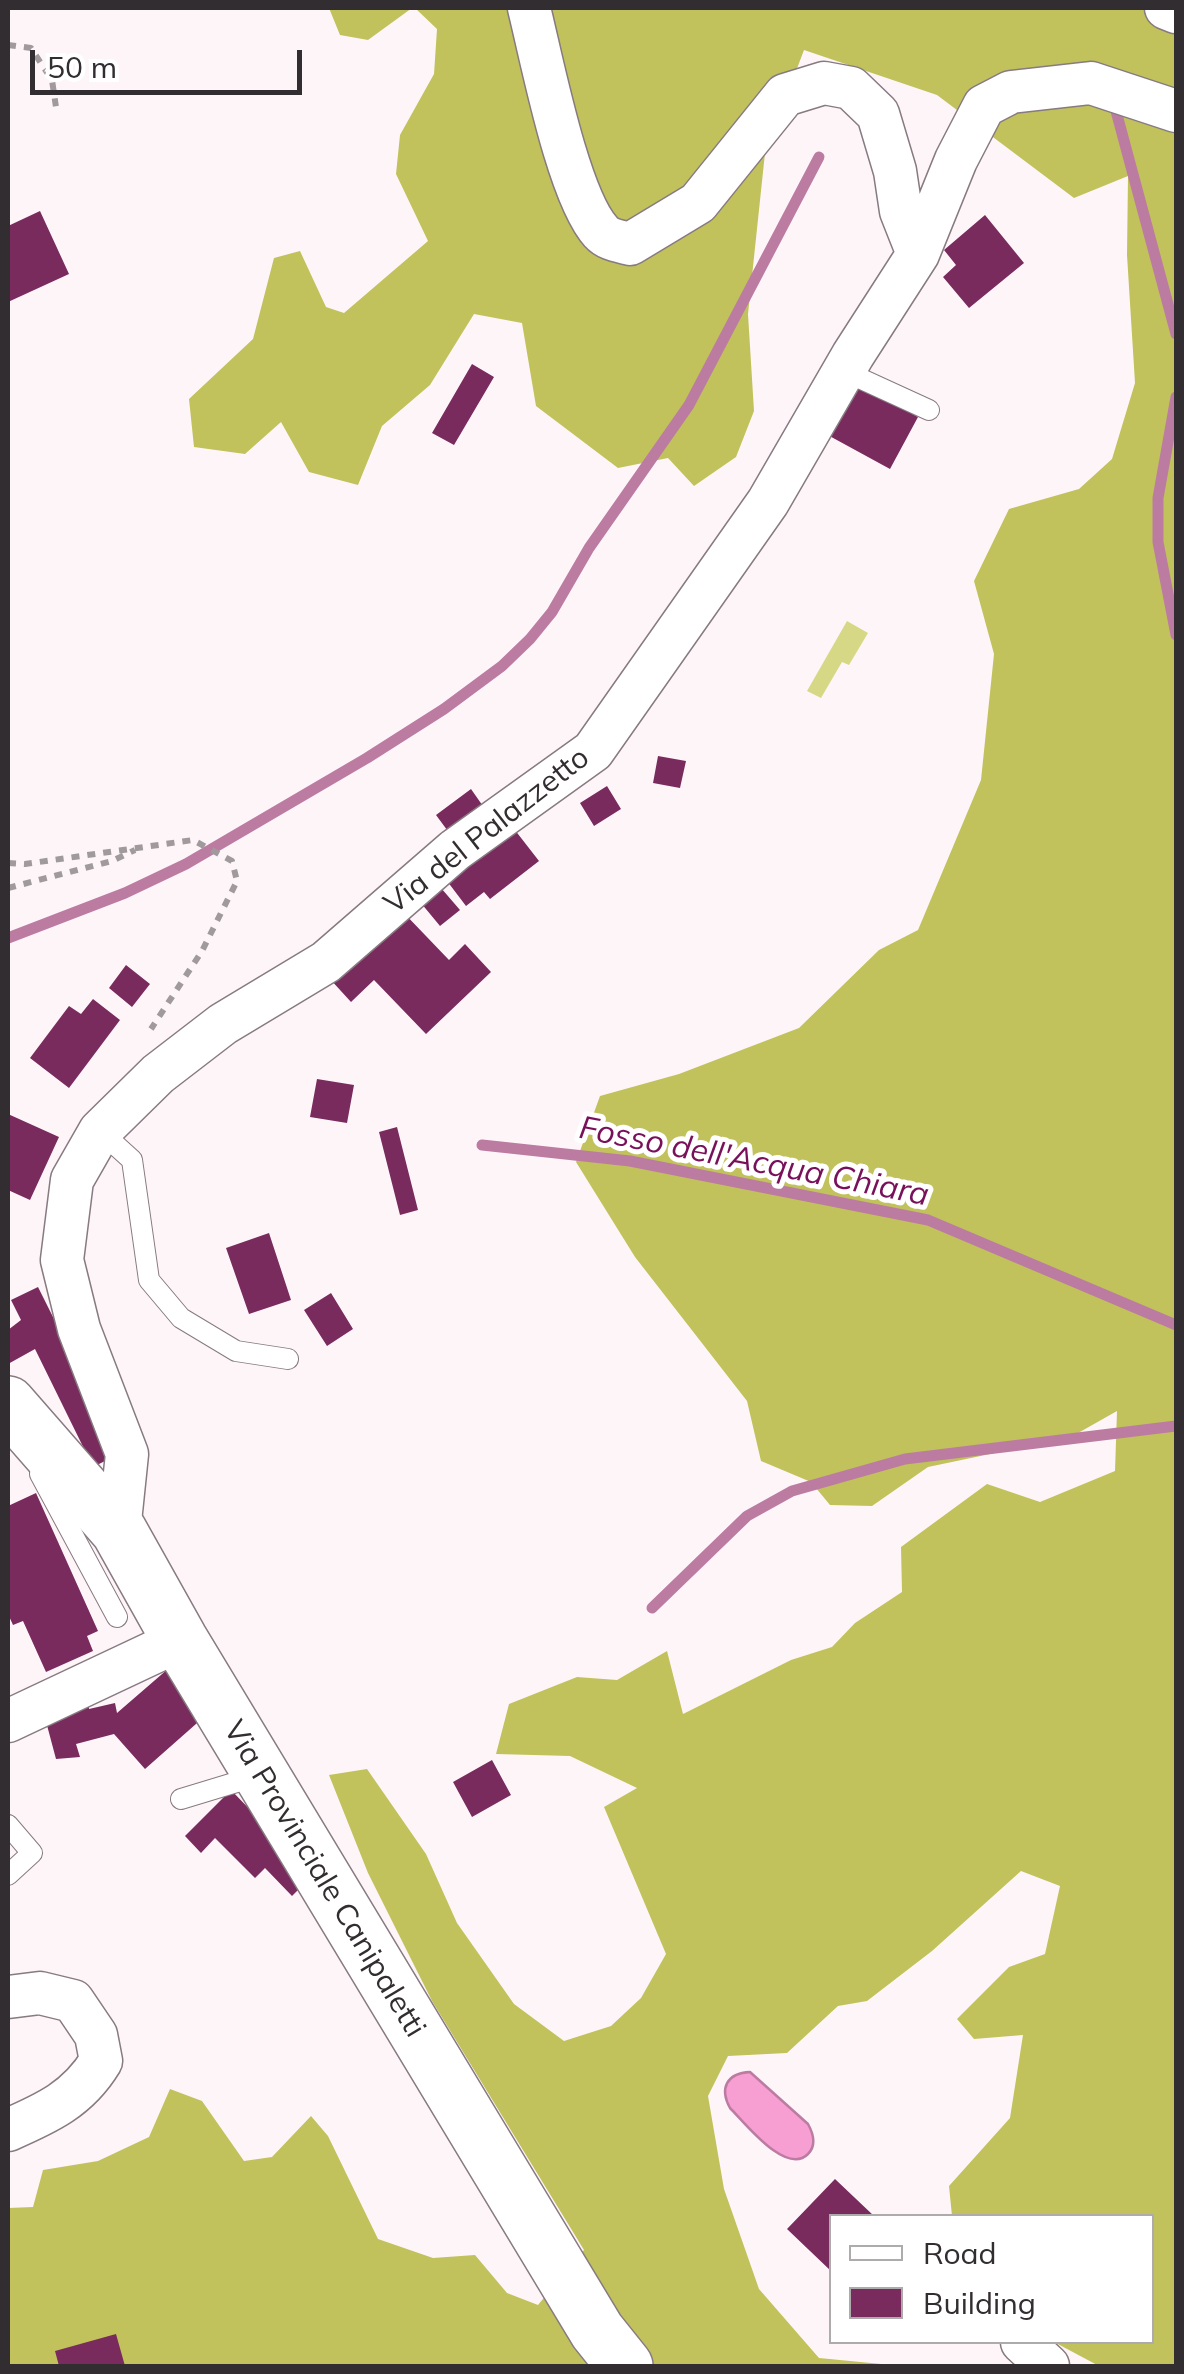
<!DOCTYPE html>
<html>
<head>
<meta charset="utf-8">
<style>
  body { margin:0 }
  #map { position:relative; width:1184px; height:2374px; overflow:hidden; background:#fef5f9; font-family:Mulish,sans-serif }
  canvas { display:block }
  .frame { position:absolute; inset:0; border:10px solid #322d30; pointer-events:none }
  .legend { position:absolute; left:829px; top:2214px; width:325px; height:130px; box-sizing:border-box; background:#fff; border:2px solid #adabac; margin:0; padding:12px 18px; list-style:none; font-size:30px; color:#322d30 }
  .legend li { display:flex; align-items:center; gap:20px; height:50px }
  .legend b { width:50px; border:2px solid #adabac }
  .scale { position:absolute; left:30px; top:50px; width:272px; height:45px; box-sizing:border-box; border:5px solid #322d30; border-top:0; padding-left:12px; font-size:30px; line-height:35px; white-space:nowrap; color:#322d30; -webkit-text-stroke:8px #fff; paint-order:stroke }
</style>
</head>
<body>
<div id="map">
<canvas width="1184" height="2374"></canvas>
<div class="frame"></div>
<ul class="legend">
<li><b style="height:12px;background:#fff"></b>Road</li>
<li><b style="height:28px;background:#792b5e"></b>Building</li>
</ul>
<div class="scale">50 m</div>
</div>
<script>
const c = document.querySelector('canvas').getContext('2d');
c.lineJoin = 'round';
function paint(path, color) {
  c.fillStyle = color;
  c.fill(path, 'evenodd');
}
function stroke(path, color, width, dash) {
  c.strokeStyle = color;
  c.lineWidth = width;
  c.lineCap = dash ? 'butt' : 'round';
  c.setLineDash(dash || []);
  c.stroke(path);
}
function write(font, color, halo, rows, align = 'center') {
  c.font = font + ' Mulish,sans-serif';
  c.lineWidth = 10;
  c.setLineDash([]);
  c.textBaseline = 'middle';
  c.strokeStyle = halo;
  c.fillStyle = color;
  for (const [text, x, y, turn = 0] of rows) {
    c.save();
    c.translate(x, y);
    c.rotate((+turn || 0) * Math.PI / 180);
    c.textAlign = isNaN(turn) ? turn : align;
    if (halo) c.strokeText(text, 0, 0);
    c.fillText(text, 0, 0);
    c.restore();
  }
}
const green = new Path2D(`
  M847,621L868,633L849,665L842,662L821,698L807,691Z`);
const forest = new Path2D(`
  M329,8H412L368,40L340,35Z
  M415,8H1176V2366H1099L1054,2342H1152V2216H952L949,2186L1010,2118L1023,2035L974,2039L957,2019L1009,1967L1045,1954L1060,1886L1021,1871L932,1951L867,2001L838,2006L787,2053L728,2056L708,2096L724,2189L759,2289L819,2358L902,2366H643L573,2264L584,2250L432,2001L368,1873L329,1775L367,1769L426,1854L457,1923L514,2004L564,2041L611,2026L641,1998L666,1954L604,1807L637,1788L570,1756L496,1754L509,1704L577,1677L617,1680L667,1651L683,1714L791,1660L832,1647L855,1623L902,1592L901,1547L987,1484L1040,1502L1115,1471L1117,1411L1071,1437L928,1467L872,1506L830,1505L811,1482L761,1461L747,1401L635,1257L576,1162L600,1096L679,1074L799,1028L879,950L918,930L981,780L994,654L974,581L1009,509L1079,489L1112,459L1135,383L1127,255L1128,176L1074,198L937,95L804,50L765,153L748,314L754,411L736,457L694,486L668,458L618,468L536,406L522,323L474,314L430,385L382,426L358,485L309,472L281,422L245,454L194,447L189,399L253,339L274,258L300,251L326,307L344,313L428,241L396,174L400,135L434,74L437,29Z
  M170,2089L202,2101L244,2161L272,2157L311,2116L328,2136L378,2239L433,2258L475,2255L507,2293L538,2305L552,2288L601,2366H8V2208L33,2207L43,2170L98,2161L149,2137Z`);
const water = new Path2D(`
  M750,2072L808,2124C813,2133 817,2145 808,2154C786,2176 745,2123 730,2108C719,2088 727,2073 750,2072Z`);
const stream = new Path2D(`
  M1116,111L1176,334
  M1176,397L1158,498V542L1176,635
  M8,938L125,893L186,864L367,758L444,709L502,666L530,639L552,612L589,548L689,405L819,157
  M482,1145L630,1161L928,1220L1176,1325
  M652,1608L747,1516L792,1491L905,1459L1176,1426`);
const building = new Path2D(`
  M40,211L69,274L8,302V226Z
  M985,215L1024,263L969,308L943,277L956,265L944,250Z
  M472,364L494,377L454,445L432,433Z
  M852,381L918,417L890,469L824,433Z
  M658,756L686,761L680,788L653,783Z
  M607,786L621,809L594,826L580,803Z
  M471,789L485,809L450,834L436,815Z
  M511,825L539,861L490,899L484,892L466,906L444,877Z
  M435,881L460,910L440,926L416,897Z
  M402,911L449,960L465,944L491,972L426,1034L374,980L351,1002L330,979Z
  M126,965L150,984L132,1007L109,988Z
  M93,999L120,1020L69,1088L30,1058L69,1006L81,1014Z
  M317,1079L354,1085L347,1123L310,1117Z
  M8,1114L59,1137L30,1200L8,1190Z
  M397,1127L418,1210L400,1215L379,1132Z
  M269,1233L291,1300L249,1314L226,1248Z
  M38,1287L121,1453L93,1467L35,1349L8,1364V1330L21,1320L11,1300Z
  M331,1293L353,1329L327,1346L304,1310Z
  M36,1493L98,1631L87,1636L93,1651L46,1672L23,1621L13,1625L8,1614V1506Z
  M169,1668L205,1716L145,1769L114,1734L76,1744L80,1757L56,1759L44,1714L89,1698V1709L115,1703L117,1713Z
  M492,1760L511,1795L472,1817L453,1782Z
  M231,1790L313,1875L292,1896L265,1868L255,1878L215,1838L201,1853L185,1836Z
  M835,2179L874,2216H832V2272L787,2229Z
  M116,2334L125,2366H59L55,2351Z`);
const path = new Path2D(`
  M8,45L31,48L52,80L57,114
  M8,863L25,864L193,840L232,861L237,881L202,951L151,1029
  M8,888L112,861L135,850`);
const service = new Path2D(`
  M846,372L929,410
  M100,1131L132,1160L149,1280L181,1318L236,1351L288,1359
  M40,1474L117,1617
  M181,1799L260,1775
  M8,1825L32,1853L8,1875`);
const minor = new Path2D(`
  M529,8C542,60 568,196 601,232C608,240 620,241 630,244L698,203L785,95L824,83L851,88L878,114L895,171L901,211L918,254
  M1166,8L1176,12
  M119,1531L127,1454L79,1329L62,1260L72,1180L100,1131L158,1074L223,1024L326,962L455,850L593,751L768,502L853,355L918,254L956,160L984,106L1011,92L1091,83L1176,111
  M8,1721L180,1640
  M8,1997L40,1993L73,2001L96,2035L101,2061C78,2099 47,2113 8,2130
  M1022,2342L1048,2366`);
const secondary = new Path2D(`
  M8,1404L119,1531L180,1640L597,2331L625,2366`);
const streetNames = [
  ["Via del Palazzetto",487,831,-38],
  ["Via Provinciale Canipaletti",324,1879,59]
];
const waterNames = [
  ["Fosso dell'Acqua Chiara",754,1162,11]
];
paint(green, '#d7d886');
paint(forest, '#c1c25c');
paint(water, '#f79ed3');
stroke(water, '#bc7ca2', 2.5);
stroke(stream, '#bc7ca2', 11);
paint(building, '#792b5e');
stroke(service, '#877a81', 22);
stroke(minor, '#877a81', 45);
stroke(secondary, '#877a81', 58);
stroke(path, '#a19a9d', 6, [8, 8]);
stroke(service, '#fff', 20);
stroke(minor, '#fff', 42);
stroke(secondary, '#fff', 55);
write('30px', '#322d30', '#fff', streetNames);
write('italic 32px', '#79105a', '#fff', waterNames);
</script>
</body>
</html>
